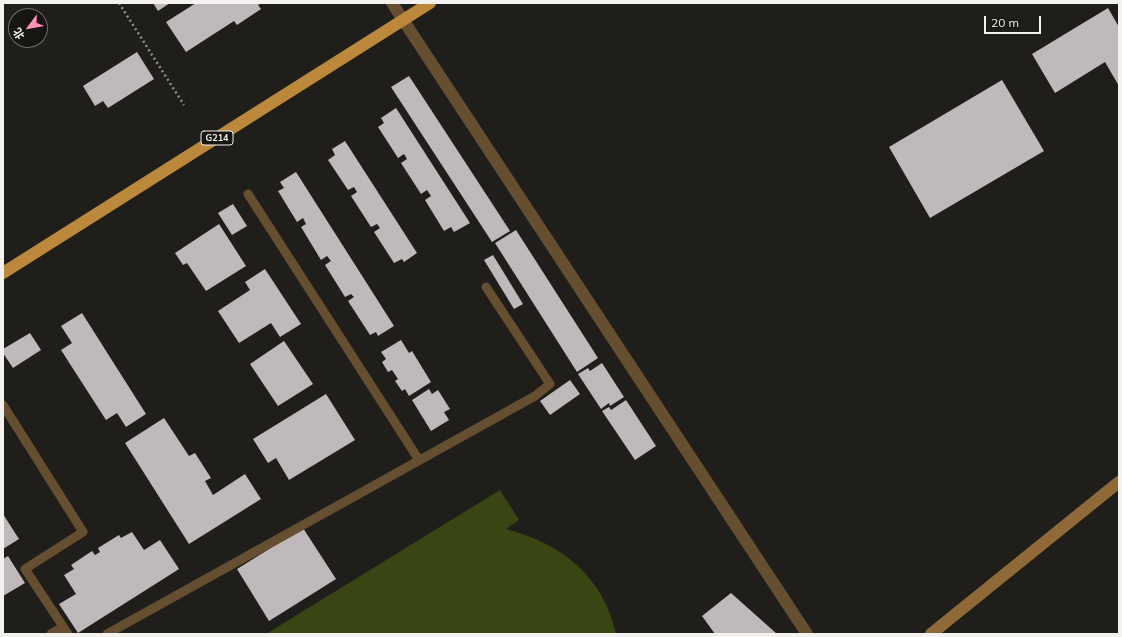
<!DOCTYPE html>
<html>
<head>
<meta charset="utf-8">
<style>
  body { margin:0 }
  #map { position:relative; width:1122px; height:637px; overflow:hidden; background:#201e1a; font-family:Mulish,"Noto Sans SC",sans-serif }
  canvas { display:block }
  .frame { position:absolute; inset:0; border:4px solid #f3f2ef; pointer-events:none }
  .north { position:absolute; left:8px; top:8px; width:40px; height:40px; box-sizing:border-box; background:#171511; border:1px solid #6f6d6a; border-radius:50%; rotate:238deg; font-size:11px; font-weight:700; line-height:16px; text-align:center; color:#f3f2ef }
  .north::after { content:''; display:block; margin:auto; width:14px; height:18px; background:#ff8eb9; clip-path:polygon(50% 0,100% 100%,50% 72%,0 100%) }
  .scale { position:absolute; left:984px; top:16px; width:57px; height:18px; box-sizing:border-box; border:2px solid #f3f2ef; border-top:0; padding-left:5px; font-size:12px; line-height:14px; white-space:nowrap; color:#f3f2ef; -webkit-text-stroke:3px #171511; paint-order:stroke }
</style>
</head>
<body>
<div id="map">
<canvas width="1122" height="637"></canvas>
<div class="frame"></div>
<div class="north">北</div>
<div class="scale">20 m</div>
</div>
<script>
const c = document.querySelector('canvas').getContext('2d');
c.lineJoin = 'round';
function paint(path, color) {
  c.fillStyle = color;
  c.fill(path, 'evenodd');
}
function stroke(path, color, width, dash) {
  c.strokeStyle = color;
  c.lineWidth = width;
  c.lineCap = dash ? 'butt' : 'round';
  c.setLineDash(dash || []);
  c.stroke(path);
}
function write(font, color, halo, rows, align = 'center') {
  c.font = font + ' Mulish,sans-serif';
  c.lineWidth = 4;
  c.setLineDash([]);
  c.textBaseline = 'middle';
  c.strokeStyle = halo;
  c.fillStyle = color;
  for (const [text, x, y, turn = 0] of rows) {
    c.save();
    c.translate(x, y);
    c.rotate((+turn || 0) * Math.PI / 180);
    c.textAlign = isNaN(turn) ? turn : align;
    if (halo) c.strokeText(text, 0, 0);
    c.fillText(text, 0, 0);
    c.restore();
  }
}
const green = new Path2D(`
  M500,490L519,520L506,529C561,543 603,576 616,634H266Z`);
const building = new Path2D(`
  M153,3H170L158,11Z
  M196,3H262L258,5L261,9L237,25L234,21L186,52L166,22Z
  M1108,8L1119,27V86L1105,62L1055,93L1032,54Z
  M137,52L154,79L108,108L103,101L95,106L83,86Z
  M409,76L510,231L492,242L391,87Z
  M1002,80L1044,151L930,218L889,147Z
  M396,108L470,223L454,232L451,227L444,231L425,200L431,196L427,190L421,194L401,163L407,159L404,154L398,158L378,127L384,123L381,118Z
  M345,141L417,253L404,262L402,259L394,263L374,232L380,228L377,224L371,227L351,196L357,192L354,187L348,190L328,160L335,155L332,149Z
  M296,172L394,326L378,336L376,332L370,335L348,301L354,297L351,294L345,297L325,265L331,261L327,256L321,260L301,227L306,224L303,218L297,222L278,191L284,188L280,182Z
  M233,204L247,226L232,235L218,213Z
  M219,224L246,266L206,291L187,263L183,265L175,253Z
  M516,230L598,358L577,372L495,243Z
  M493,255L523,304L514,309L484,260Z
  M265,269L301,324L280,337L271,323L239,343L218,311L250,290L245,282Z
  M82,313L146,414L126,427L117,413L106,420L61,350L72,343L61,326Z
  M30,333L41,350L13,368L3,353V349Z
  M401,340L409,353L412,351L431,382L409,396L405,389L402,391L395,381L398,379L392,370L388,372L382,362L386,359L381,352Z
  M284,341L313,384L278,406L250,364Z
  M602,363L624,397L610,406L609,403L601,409L578,374L588,368L590,371Z
  M570,380L580,394L550,415L540,401Z
  M429,389L432,394L438,390L450,409L444,412L449,420L431,431L412,400Z
  M326,394L355,440L289,480L276,458L268,463L253,439Z
  M626,400L656,446L635,460L602,411L609,407L611,410Z
  M164,418L189,456L195,453L211,478L205,481L213,495L245,474L261,499L189,544L125,443Z
  M3,514L19,539L3,549Z
  M303,528L336,579L269,621L237,569Z
  M132,532L144,550L160,540L179,569L78,633L59,604L76,594L64,575L74,569L71,565L92,551L95,555L100,552L98,548L119,535L121,538Z
  M8,556L25,583L3,596V559Z
  M731,593L777,634H715L702,616Z`);
const path = new Path2D(`
  M119,3L184,105`);
const service = new Path2D(`
  M248,194L419,460
  M3,405L83,532L25,569L68,634
  M51,634L63,627
  M107,634L535,396L550,384L486,287`);
const minor = new Path2D(`
  M392,3L807,634`);
const secondary = new Path2D(`
  M931,634L1119,482`);
const trunk = new Path2D(`
  M3,273L430,3`);
const shields = [
  [217,138,32]
];
const shieldNames = [
  ["G214",217,138]
];
paint(green, '#394613');
paint(building, '#bfb9bc');
stroke(path, '#92908d', 2.5, [2, 3]);
stroke(service, '#664f31', 9);
stroke(minor, '#664f31', 12);
stroke(secondary, '#8f6a38', 12);
stroke(trunk, '#bc883c', 12);
for (const [x, y, w] of shields) {
  const box = new Path2D();
  box.roundRect(x - w / 2, y - 7, w, 14, 3);
  c.fillStyle = '#171511';
  c.fill(box);
  stroke(box, '#f3f2ef', 1);
}
write('bold 9px', '#f3f2ef', null, shieldNames);
</script>
</body>
</html>
